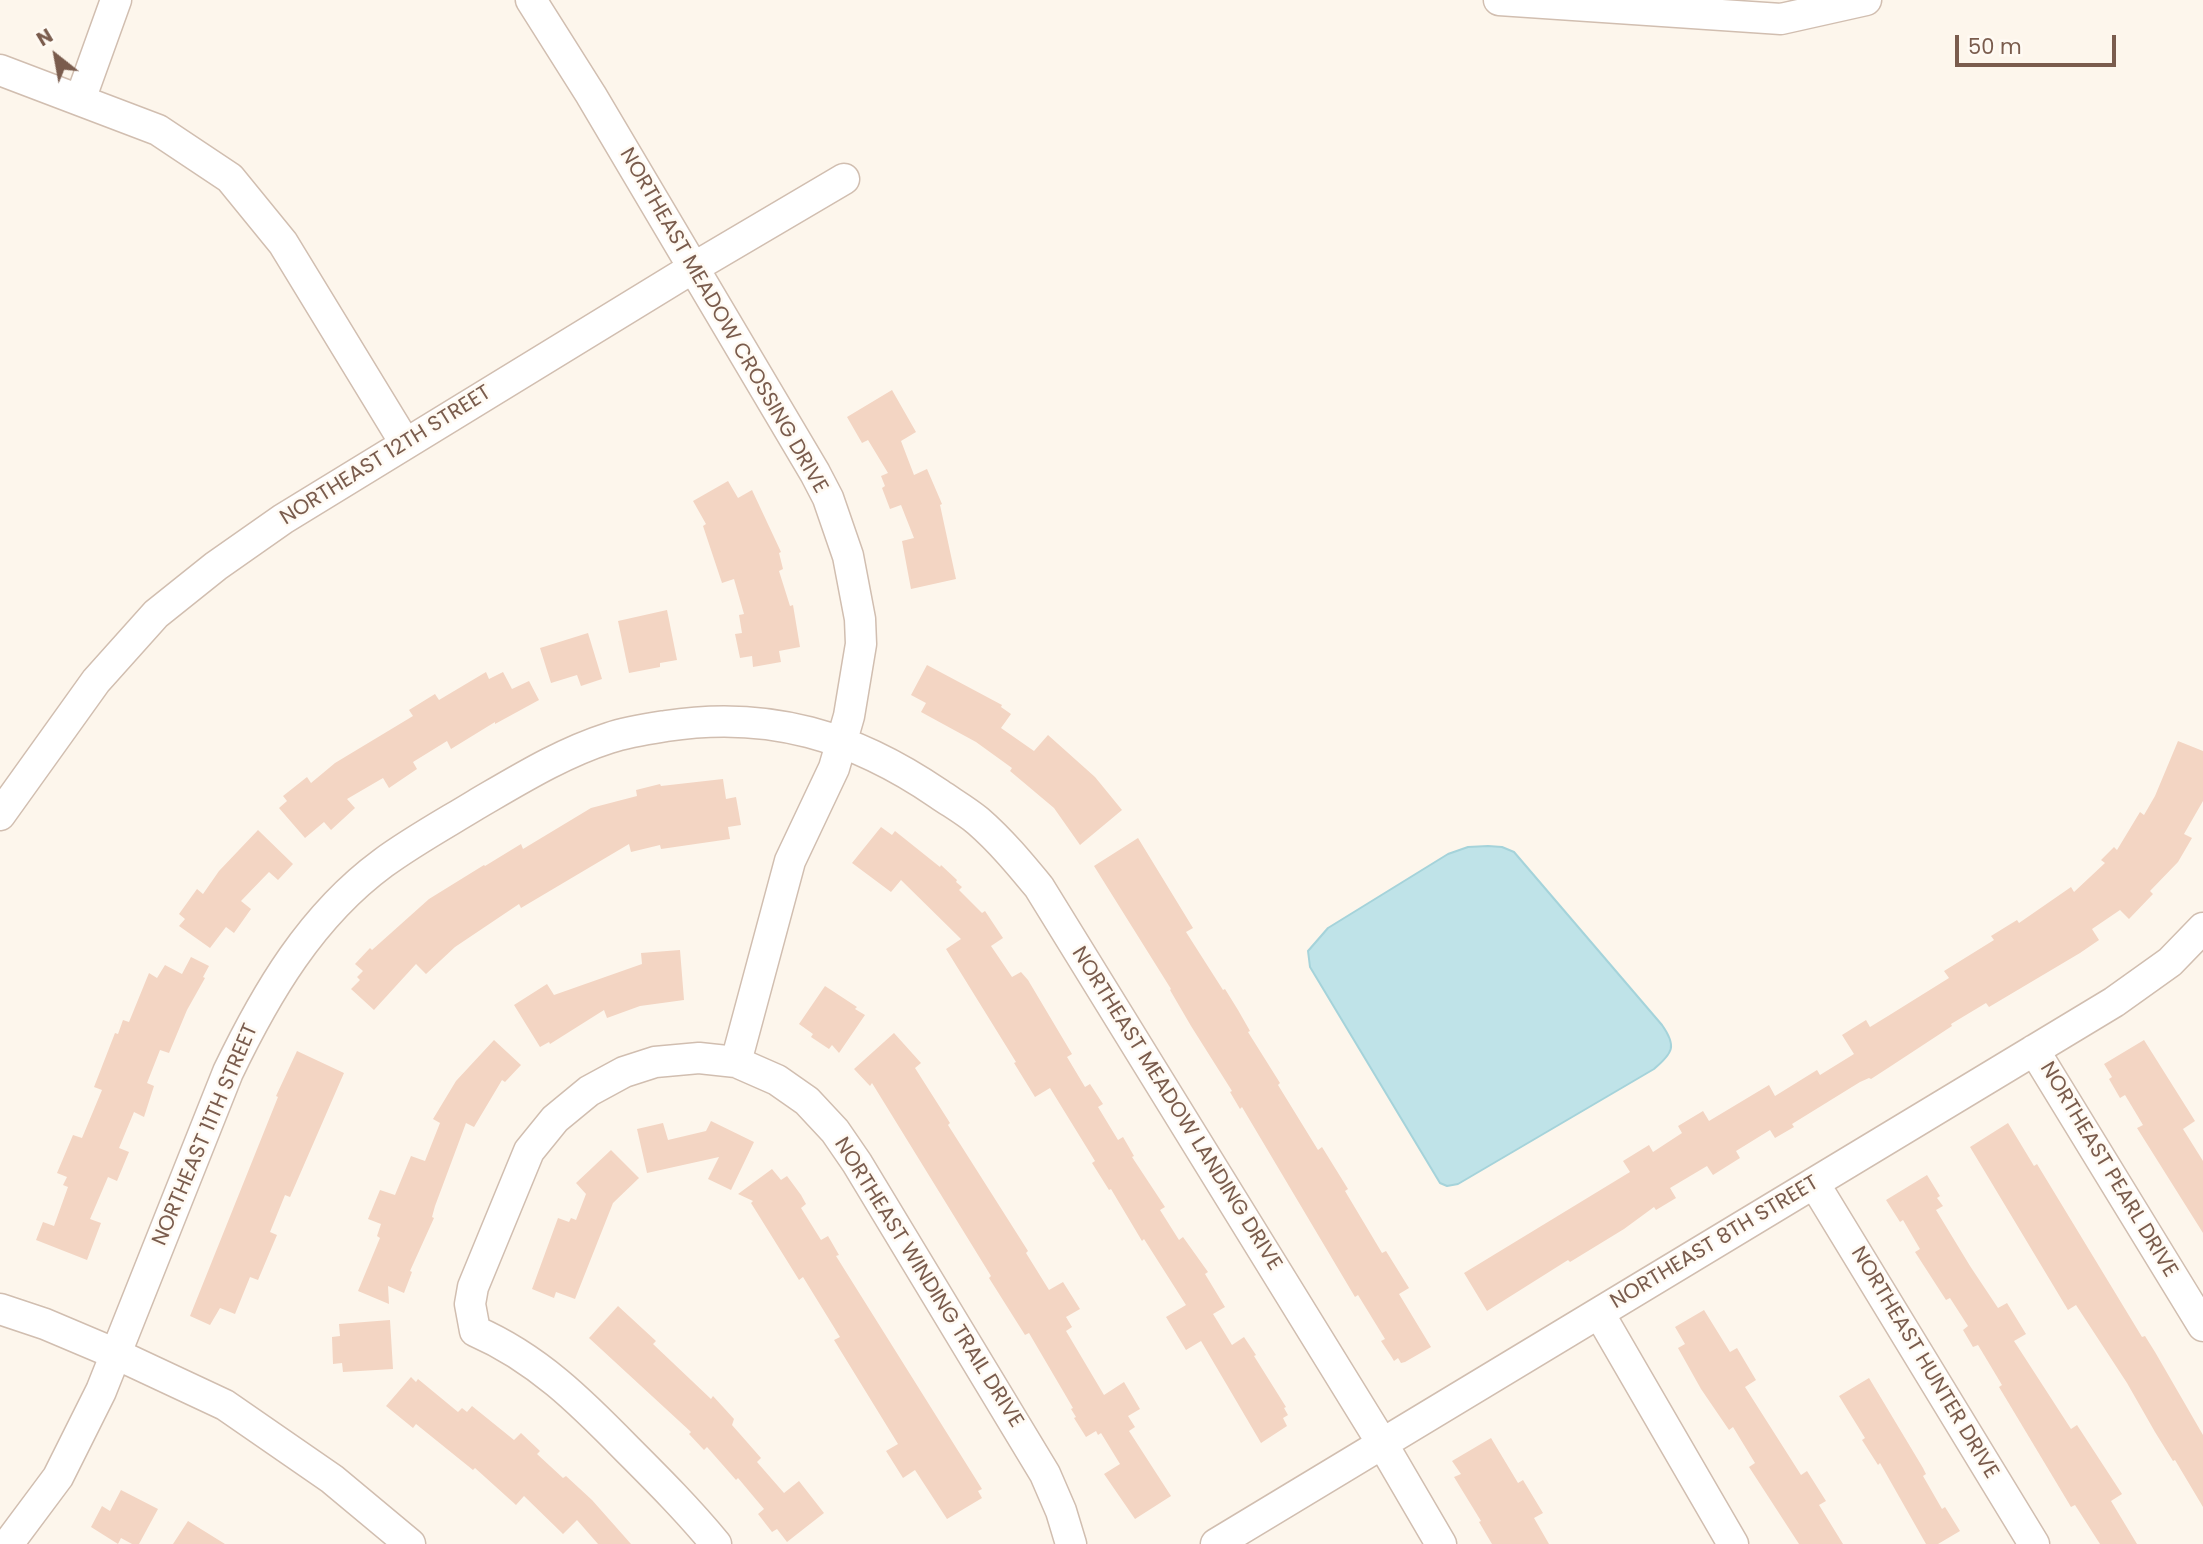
<!DOCTYPE html>
<html>
<head>
<meta charset="utf-8">
<style>
  body { margin:0 }
  #map { position:relative; width:2203px; height:1544px; overflow:hidden; background:#fdf6ec; font-family:Poppins,sans-serif }
  canvas { display:block }
  .north { position:absolute; left:21px; top:21px; width:70px; height:70px; -webkit-text-stroke:5px #fffaf3; paint-order:stroke; rotate:329deg; font-size:19px; font-weight:700; line-height:28px; text-align:center; color:#7a5c4d }
  .north::after { content:''; display:block; margin:auto; width:24px; height:32px; background:#7a5c4d; clip-path:polygon(50% 0,100% 100%,50% 72%,0 100%) }
  .scale { position:absolute; left:1955px; top:35px; width:161px; height:32px; box-sizing:border-box; border:4px solid #7a5c4d; border-top:0; padding-left:9px; font-size:21px; line-height:24px; white-space:nowrap; color:#7a5c4d; -webkit-text-stroke:5px #fffaf3; paint-order:stroke }
</style>
</head>
<body>
<div id="map">
<canvas width="2203" height="1544"></canvas>
<div class="north">N</div>
<div class="scale">50 m</div>
</div>
<script>
const c = document.querySelector('canvas').getContext('2d');
c.lineJoin = 'round';
function paint(path, color) {
  c.fillStyle = color;
  c.fill(path, 'evenodd');
}
function stroke(path, color, width, dash) {
  c.strokeStyle = color;
  c.lineWidth = width;
  c.lineCap = dash ? 'butt' : 'round';
  c.setLineDash(dash || []);
  c.stroke(path);
}
function write(font, color, halo, rows, align = 'center') {
  c.font = font + ' Poppins,sans-serif';
  c.lineWidth = 5;
  c.setLineDash([]);
  c.textBaseline = 'middle';
  c.strokeStyle = halo;
  c.fillStyle = color;
  for (const [text, x, y, turn = 0] of rows) {
    c.save();
    c.translate(x, y);
    c.rotate((+turn || 0) * Math.PI / 180);
    c.textAlign = isNaN(turn) ? turn : align;
    if (halo) c.strokeText(text, 0, 0);
    c.fillText(text, 0, 0);
    c.restore();
  }
}
const water = new Path2D(`
  M1488,846L1502,847L1514,852L1662,1025C1677,1046 1673,1053 1654,1069L1458,1184L1447,1186L1440,1183L1310,967L1308,951L1328,928L1448,854L1468,847Z`);
const building = new Path2D(`
  M892,390L916,432L901,441L914,475L927,469L942,504L940,505L956,579L911,589L902,541L914,538L901,505L890,509L882,488L885,486L881,476L888,473L868,440L862,443L847,417Z
  M728,481L738,498L752,490L781,552L779,553L783,569L779,571L790,606L793,605L800,647L779,651L781,662L753,667L752,656L740,658L735,634L742,633L739,615L744,614L734,579L722,583L703,526L706,524L693,501Z
  M667,610L677,660L660,663V667L629,673L618,621Z
  M588,633L602,679L581,686L577,675L551,683L540,648Z
  M927,665L1002,705L1001,707L1011,714L1001,728L1034,751L1048,735L1095,777L1122,810L1080,845L1054,808L1010,771L1012,768L976,742L921,712L926,703L911,695Z
  M486,672L489,679L503,672L512,689L529,681L539,700L495,724V722L451,749L447,741L413,762L417,769L389,788L383,778L347,799L355,808L331,830L324,822L305,838L279,808L287,801L283,796L307,777L311,783L335,763L413,716L409,710L435,694L439,700Z
  M2178,741L2203,751V801L2184,834L2192,838L2178,862L2150,891L2153,894L2129,919L2120,910L2092,929L2099,940L2080,953L1989,1007L1986,1003L1951,1024L1952,1026L1888,1068L1871,1079L1869,1078L1860,1082L1792,1124L1794,1127L1775,1138L1770,1130L1736,1151L1740,1158L1713,1175L1707,1166L1670,1188L1676,1198L1656,1210L1654,1207L1624,1229L1570,1262L1568,1260L1487,1311L1464,1273L1630,1172L1623,1161L1649,1145L1653,1152L1682,1133L1678,1126L1703,1111L1709,1121L1769,1085L1775,1096L1817,1070L1820,1075L1854,1054L1842,1035L1866,1020L1870,1027L1888,1016L1949,978L1944,971L1994,940L1991,936L2017,920L2019,923L2071,887L2074,892L2105,863L2101,860L2114,847L2117,850L2140,812L2144,815L2155,796Z
  M723,779L726,799L736,797L741,825L728,827L730,839L661,849L660,845L631,852L629,844L521,908L519,904L455,947L426,974L416,964L374,1010L351,989L360,980L357,977L363,971L355,964L370,948L372,950L429,899L484,865L485,866L521,844L523,849L591,808L637,796L636,790L660,784L661,786Z
  M881,827L892,835L895,831L940,867L941,865L957,880L956,882L962,887L959,890L982,913L985,911L1003,938L991,946L1012,977L1021,972L1028,980L1072,1054L1067,1057L1085,1087L1090,1084L1103,1104L1098,1107L1118,1140L1123,1137L1134,1156L1132,1157L1165,1207L1160,1210L1179,1240L1183,1237L1208,1272L1205,1274L1225,1307L1213,1314L1232,1345L1244,1337L1256,1355L1254,1356L1286,1407L1284,1408L1288,1415L1283,1418L1287,1426L1261,1443L1201,1341L1186,1350L1166,1317L1186,1305L1144,1239L1142,1241L1111,1189L1109,1190L1092,1163L1095,1161L1050,1088L1035,1097L1014,1063L1016,1062L946,949L961,939L901,880L891,892L852,863Z
  M258,830L293,864L278,880L269,872L241,901L251,909L234,933L226,927L210,948L179,926L185,919L179,914L197,889L203,894L219,871Z
  M1138,838L1193,928L1186,932L1223,990L1225,989L1238,1010L1250,1031L1248,1032L1280,1083L1278,1085L1318,1150L1322,1147L1348,1189L1345,1191L1382,1253L1386,1251L1409,1288L1399,1294L1431,1347L1405,1362L1401,1363L1398,1358L1394,1361L1391,1356L1381,1341L1385,1339L1358,1295L1355,1297L1242,1107L1240,1109L1230,1092L1232,1091L1191,1026L1170,990L1171,989L1094,866Z
  M680,950L684,1000L640,1006L607,1018L604,1010L550,1044L549,1042L540,1047L514,1005L547,984L554,995L642,964L641,953Z
  M191,957L209,966L203,977L205,978L187,1010L169,1053L160,1050L147,1083L154,1086L144,1117L134,1112L119,1148L129,1152L117,1181L108,1177L90,1219L101,1223L87,1260L36,1240L43,1222L54,1226L68,1187L63,1185L67,1177L57,1173L73,1135L82,1138L102,1090L94,1087L115,1033L118,1034L123,1020L129,1022L149,973L157,978L165,965L182,974Z
  M825,986L857,1007L855,1009L865,1015L839,1053L832,1045L829,1049L811,1037L813,1034L799,1024Z
  M894,1033L921,1063L915,1068L950,1123L948,1125L1028,1251L1026,1253L1049,1290L1063,1282L1080,1309L1066,1317L1072,1327L1066,1331L1104,1395L1124,1382L1140,1409L1128,1416L1135,1427L1129,1431L1171,1496L1135,1519L1104,1474L1120,1464L1101,1433L1098,1435L1096,1431L1086,1437L1074,1418L1076,1417L1071,1409L1073,1408L1029,1333L1025,1335L989,1278L991,1276L872,1083L870,1086L854,1069Z
  M494,1040L521,1065L505,1082L502,1080L474,1127L466,1123L435,1206L432,1217L434,1218L410,1271L412,1272L404,1293L388,1286L389,1304L358,1291L380,1238L377,1236L381,1224L368,1219L380,1190L395,1195L411,1156L425,1161L440,1123L433,1119L456,1081Z
  M2144,1040L2195,1121L2183,1129L2203,1161V1233L2137,1128L2143,1125L2125,1095L2120,1098L2109,1079L2112,1077L2104,1064Z
  M297,1051L344,1073L290,1197L285,1195L270,1232L277,1235L258,1280L250,1277L235,1314L220,1308L210,1325L190,1316L278,1097L276,1096Z
  M711,1121L754,1142L731,1190L708,1179L719,1157L647,1173L637,1129L663,1123L668,1140L706,1131Z
  M2008,1123L2034,1166L2037,1164L2142,1337L2145,1336L2155,1352L2203,1435V1507L2175,1460L2173,1461L2155,1432L2127,1383L2076,1305L2068,1310L1970,1147Z
  M611,1150L639,1178L613,1203L575,1299L556,1292L554,1298L532,1289L558,1218L569,1222L571,1218L576,1220L586,1194L576,1183Z
  M772,1169L781,1180L787,1176L801,1195L806,1204L801,1208L821,1240L828,1236L839,1255L836,1256L982,1489L978,1491L982,1498L947,1519L915,1470L903,1478L886,1451L898,1444L834,1340L840,1337L803,1277L799,1280L751,1203L753,1201L738,1194Z
  M1927,1175L1940,1196L1937,1198L1943,1206L1936,1210L1970,1266L1998,1308L2007,1303L2026,1334L2014,1341L2071,1429L2077,1425L2122,1494L2111,1501L2137,1544H2100L2075,1505L2071,1507L1999,1387L2002,1385L1978,1345L1973,1347L1963,1330L1968,1326L1950,1298L1946,1300L1915,1252L1920,1249L1903,1220L1900,1222L1886,1200Z
  M618,1306L656,1341L653,1344L711,1399L713,1396L734,1419L732,1425L761,1458L757,1462L784,1493L799,1481L824,1513L787,1542L777,1529L772,1532L758,1514L764,1509L738,1478L736,1480L707,1447L704,1450L689,1434L691,1432L589,1338Z
  M1704,1310L1730,1352L1737,1348L1756,1380L1745,1387L1801,1475L1807,1471L1826,1501L1819,1505L1843,1544H1799L1749,1467L1755,1463L1733,1427L1729,1430L1701,1389L1678,1348L1685,1344L1675,1327Z
  M390,1320L393,1369L343,1372L342,1363L333,1364L332,1337L340,1336L339,1324Z
  M411,1377L416,1382L418,1379L458,1412L462,1408L467,1412L472,1406L514,1440L521,1433L540,1451L537,1454L563,1478L566,1476L592,1500L631,1544H598L577,1520L563,1534L524,1496L516,1505L475,1468L473,1470L416,1424L413,1428L386,1406Z
  M1869,1378L1923,1468L1926,1474L1923,1476L1942,1509L1945,1507L1960,1531L1938,1544H1926L1880,1463L1878,1465L1862,1440L1865,1438L1839,1396Z
  M1491,1438L1518,1483L1523,1480L1543,1513L1534,1518L1549,1544H1492L1479,1522L1481,1521L1454,1477L1461,1474L1452,1461Z
  M121,1490L158,1509L139,1544H132L121,1538L118,1544L91,1527L102,1506L110,1511Z
  M188,1521L225,1544H173Z`);
const minor = new Path2D(`
  M531,0L591,95L815,473L828,498L848,556L860,619L861,644L849,716L834,768L790,861L736,1062
  M1499,0L1781,19L1866,0
  M0,70L158,130L230,178L283,243L405,443
  M80,100L116,0
  M0,815L96,681L156,614L216,566L283,519L693,268L844,179
  M2034,1050L2203,1326
  M1814,1183L2034,1544
  M0,1309L45,1324L116,1354L225,1405L332,1479L410,1544
  M1599,1313L1733,1544
  M8,1544L58,1477L101,1391L228,1072C266,993 311,916 383,863C413,841 446,823 477,804C520,779 562,753 609,738C627,732 647,729 666,726C769,710 854,736 939,794C952,803 966,811 978,821C1001,841 1020,864 1039,887L1382,1443L1441,1544
  M716,1544C688,1510 658,1480 627,1449C581,1402 537,1358 475,1331L470,1304L473,1287L529,1151L555,1119L589,1091L624,1072L655,1062L699,1058L736,1062L777,1080L807,1101L835,1131L857,1163L1045,1474L1061,1511L1071,1544
  M1216,1544L2114,1002L2170,962L2203,928`);
const streetNames = [
  ["NORTHEAST MEADOW CROSSING DRIVE",723,321,60],
  ["NORTHEAST 12TH STREET",386,456,-32],
  ["NORTHEAST MEADOW LANDING DRIVE",1176,1109,58],
  ["NORTHEAST 11TH STREET",206,1135,-67],
  ["NORTHEAST PEARL DRIVE",2108,1170,59],
  ["NORTHEAST 8TH STREET",1715,1243,-31],
  ["NORTHEAST WINDING TRAIL DRIVE",928,1283,58],
  ["NORTHEAST HUNTER DRIVE",1924,1363,59]
];
paint(water, '#bfe3e8');
stroke(water, '#a5d3da', 2);
paint(building, '#f3d5c3');
stroke(minor, '#d1beb0', 33);
stroke(minor, '#fff', 30);
write('21px', '#7a5c4d', '#fffaf3', streetNames);
</script>
</body>
</html>
